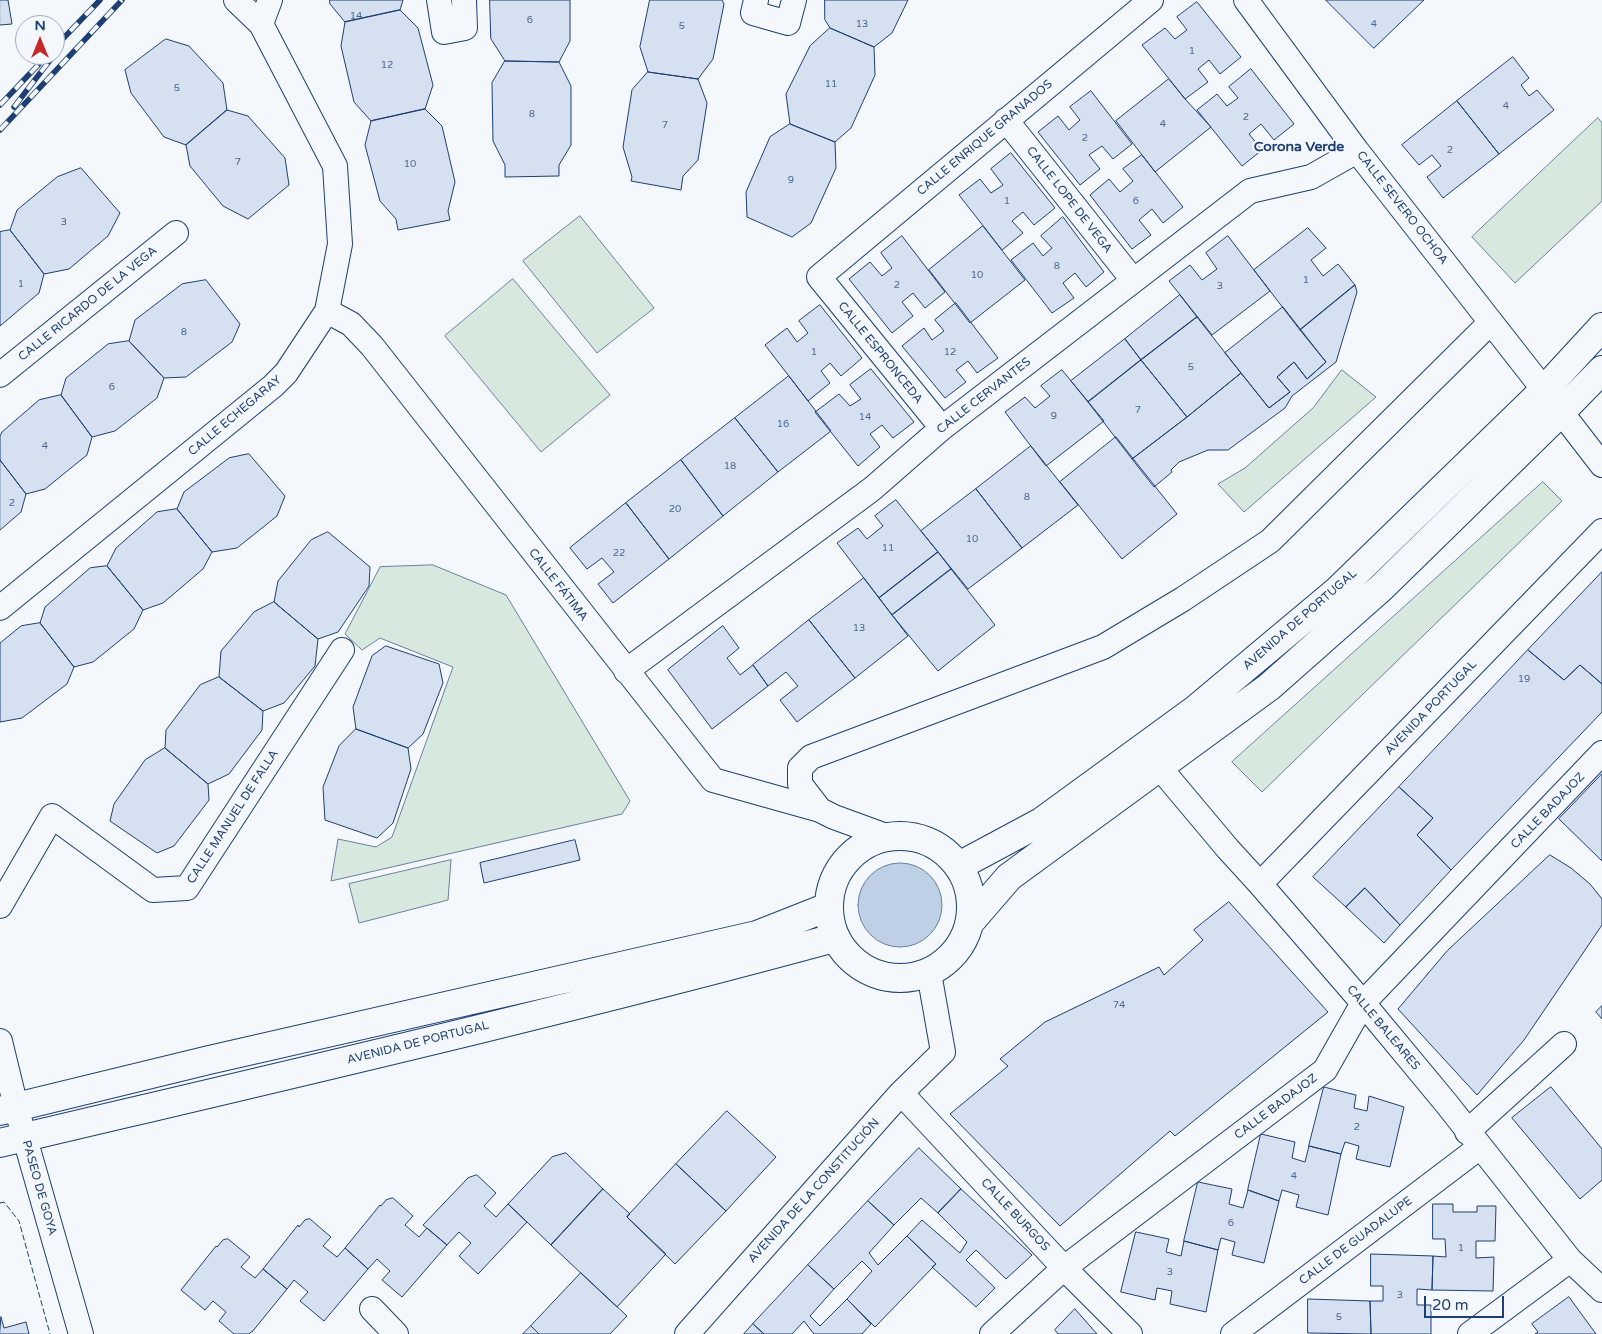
<!DOCTYPE html>
<html>
<head>
<meta charset="utf-8">
<style>
  body { margin:0 }
  #map { position:relative; width:1602px; height:1334px; overflow:hidden; background:#f4f7fb; font-family:"Varela Round",sans-serif }
  canvas { display:block }
  .north { position:absolute; left:15px; top:15px; width:50px; height:50px; box-sizing:border-box; background:#f4f7fb; border:1px solid #9eadc5; border-radius:50%; rotate:0deg; font-size:14px; font-weight:700; line-height:20px; text-align:center; color:#1d3f73 }
  .north::after { content:''; display:block; margin:auto; width:18px; height:22px; background:#c62828; clip-path:polygon(50% 0,100% 100%,50% 72%,0 100%) }
  .scale { position:absolute; left:1424px; top:1296px; width:80px; height:22px; box-sizing:border-box; border:2px solid #1d3f73; border-top:0; padding-left:6px; font-size:15px; line-height:18px; white-space:nowrap; color:#1d3f73; -webkit-text-stroke:4px #f4f7fb; paint-order:stroke }
</style>
</head>
<body>
<div id="map">
<canvas width="1602" height="1334"></canvas>
<div class="north">N</div>
<div class="scale">20 m</div>
</div>
<script>
const c = document.querySelector('canvas').getContext('2d');
c.lineJoin = 'round';
function paint(path, color) {
  c.fillStyle = color;
  c.fill(path, 'evenodd');
}
function stroke(path, color, width, dash) {
  c.strokeStyle = color;
  c.lineWidth = width;
  c.lineCap = dash ? 'butt' : 'round';
  c.setLineDash(dash || []);
  c.stroke(path);
}
function write(font, color, halo, rows, align = 'center') {
  c.font = font + ' "Varela Round",sans-serif';
  c.lineWidth = 4;
  c.setLineDash([]);
  c.textBaseline = 'middle';
  c.strokeStyle = halo;
  c.fillStyle = color;
  for (const [text, x, y, turn = 0] of rows) {
    c.save();
    c.translate(x, y);
    c.rotate((+turn || 0) * Math.PI / 180);
    c.textAlign = isNaN(turn) ? turn : align;
    if (halo) c.strokeText(text, 0, 0);
    c.fillText(text, 0, 0);
    c.restore();
  }
}
const green = new Path2D(`
  M1598,118L1602,123V201L1515,283L1472,237Z
  M580,216L654,308L597,353L523,261Z
  M513,279L610,395L541,452L445,336Z
  M1342,370L1376,397L1244,512L1218,484L1245,468L1313,408Z
  M1543,482L1562,501L1262,792L1232,762Z
  M433,565L506,595L630,801L622,814L331,881L338,839L376,847L392,837L453,667L380,638L362,650L345,634L380,567Z
  M451,860L448,900L359,923L349,884Z`);
const water = new Path2D(`
  M858 905a42 42 0 1 1 84 0a42 42 0 1 1-84 0Z`);
const building = new Path2D(`
  M0,0H8L12,24L0,25Z
  M330,0H403L400,10L345,22L330,4Z
  M490,0H570V41L559,62L505,61L491,39Z
  M650,0H722L724,4L713,59L698,79L648,72L640,47Z
  M825,0H908L892,33L874,47L830,28L825,20Z
  M1326,0H1424L1374,48Z
  M1197,2L1241,57L1220,74L1209,60L1198,69L1208,82L1185,99L1142,45L1165,28L1175,39L1187,30L1177,17Z
  M400,10L418,28L433,85L425,109L371,121L354,102L341,46L345,22Z
  M830,28L874,47L875,75L851,128L835,142L790,124L786,94L810,46Z
  M166,39L189,46L223,83L227,110L186,145L164,137L131,93L125,70Z
  M1513,57L1529,78L1521,85L1529,96L1537,90L1554,110L1499,154L1457,101Z
  M505,61L559,62L571,86V145L559,165V176L505,177V165L493,141L492,83Z
  M1251,69L1294,124L1274,140L1261,124L1249,134L1262,150L1242,166L1197,110L1217,94L1227,106L1238,98L1229,87Z
  M648,72L698,79L707,103L698,160L683,176L681,190L631,181L632,177L623,147L632,90Z
  M1169,79L1185,99L1211,127L1155,172L1116,121Z
  M1091,91L1132,144L1113,159L1102,146L1089,155L1100,169L1080,185L1038,132L1058,116L1069,130L1080,120L1070,107Z
  M1457,101L1499,154L1443,198L1427,177L1441,166L1432,155L1419,165L1402,145Z
  M425,109L442,126L455,182L448,211L450,220L398,230L396,219L380,201L365,145L371,121Z
  M227,110L248,116L285,158L289,185L248,219L223,206L190,166L186,145Z
  M790,124L835,142L836,168L811,223L792,237L747,217L746,192L770,137Z
  M1011,153L1055,208L1034,225L1023,212L1012,221L1023,233L1002,250L959,195L980,179L991,193L1003,185L991,169Z
  M1142,155L1183,207L1163,223L1152,209L1139,220L1151,235L1132,249L1090,195L1109,179L1120,192L1133,181L1123,169Z
  M81,168L120,213L108,236L69,269L44,274L10,230L17,210L57,177Z
  M1063,217L1104,272L1086,287L1075,273L1063,283L1074,298L1052,313L1011,260L1033,243L1043,256L1052,248L1041,236Z
  M983,226L1025,280L970,323L929,270Z
  M1308,228L1326,248L1311,260L1323,276L1338,264L1355,285L1300,330L1254,270Z
  M10,230L44,274L39,293L0,326V232Z
  M902,236L945,292L925,308L913,293L902,302L913,316L892,333L849,279L870,262L882,276L892,268L881,253Z
  M1228,236L1270,291L1212,335L1169,281L1190,265L1202,280L1217,269L1206,253Z
  M206,280L240,324L232,342L186,377L164,378L129,341L135,320L182,284Z
  M1355,285L1357,292L1336,362L1292,396L1285,408L1228,450H1208L1179,462L1171,470L1172,472L1154,487L1132,459L1187,417L1241,373L1269,408L1290,392L1277,377L1294,362L1307,379L1326,362L1300,330Z
  M1180,295L1197,317L1141,360L1125,339Z
  M956,303L998,358L977,373L968,361L956,370L966,382L945,398L902,346L924,328L932,340L944,331L935,320Z
  M820,305L862,358L841,376L830,363L821,371L830,383L808,401L765,345L787,328L797,342L808,333L799,321Z
  M1283,307L1326,362L1307,379L1294,362L1277,377L1290,392L1269,408L1225,353Z
  M1197,317L1241,373L1187,417L1141,360Z
  M1125,339L1141,360L1088,402L1071,381Z
  M129,341L164,378L157,398L115,431L92,437L61,395L66,378L108,344Z
  M1141,360L1187,417L1132,459L1088,402Z
  M871,369L914,422L893,438L882,425L870,434L880,447L858,466L815,412L839,394L850,406L861,399L850,385Z
  M1062,370L1104,421L1046,466L1005,412L1025,397L1035,408L1050,396L1041,386Z
  M789,376L831,431L778,472L735,418Z
  M61,395L92,437L87,455L45,489L26,494L0,460V436L2,432L39,400Z
  M735,418L778,472L723,516L681,460Z
  M1116,437L1177,514L1122,559L1060,482Z
  M1031,446L1078,505L1022,548L976,489Z
  M249,454L285,496L277,516L237,548L212,552L177,509L184,492L229,458Z
  M0,460L26,494L21,512L0,530Z
  M681,460L723,516L669,559L626,503Z
  M976,489L1022,548L968,589L921,531Z
  M896,500L938,552L879,598L837,543L858,528L867,539L883,526L875,516Z
  M626,503L669,559L613,603L598,584L614,572L602,558L587,569L570,548Z
  M177,509L212,552L203,569L163,603L143,610L107,566L116,548L157,512Z
  M328,532L370,567L369,586L338,632L318,639L274,602L278,581L311,540Z
  M938,552L951,569L892,615L879,598Z
  M107,566L143,610L134,629L93,662L74,667L40,623L45,607L90,568Z
  M951,569L995,625L938,671L892,615Z
  M1602,572V684L1580,665L1564,680L1528,650Z
  M864,578L908,636L855,678L809,620Z
  M274,602L318,639L315,666L284,703L263,711L219,677L221,651L254,612Z
  M809,620L855,678L797,722L780,700L798,686L786,672L768,686L753,665Z
  M40,623L74,667L67,684L22,718L0,722V643L21,626Z
  M723,626L739,648L727,658L740,675L753,665L768,686L712,729L668,670Z
  M386,646L439,664L443,683L423,734L408,748L356,729L353,707L372,656Z
  M1528,650L1564,680L1580,665L1602,684V712L1451,870L1417,835L1433,818L1399,787Z
  M219,677L263,711L262,730L229,774L208,784L165,748L166,730L200,685Z
  M356,729L408,748L411,769L393,823L377,838L325,820L323,787L339,746Z
  M165,748L208,784L209,800L174,846L157,853L110,821L114,804L145,760Z
  M1602,774V861L1559,819Z
  M1399,787L1433,818L1417,835L1451,870L1400,925L1365,888L1346,907L1313,877Z
  M575,840L580,860L484,883L480,863Z
  M1550,855L1571,868L1590,884L1602,899V925L1524,1040L1477,1095L1398,1009L1447,951Z
  M1365,888L1400,925L1384,943L1346,907Z
  M1229,902L1328,1012L1175,1136L1170,1131L1060,1226L950,1114L1008,1066L1000,1059L1045,1022L1159,967L1164,975L1203,940L1194,930Z
  M1602,1006V1019L1596,1012Z
  M1324,1087L1356,1095L1354,1108L1367,1111L1369,1096L1404,1107L1390,1167L1356,1159L1359,1146L1345,1142L1341,1154L1309,1146Z
  M1551,1087L1602,1149V1180L1580,1199L1512,1118Z
  M727,1111L776,1157L726,1211L676,1164Z
  M1261,1134L1295,1142L1292,1158L1305,1162L1309,1146L1341,1154L1328,1215L1296,1207L1299,1195L1282,1190L1279,1201L1248,1190Z
  M919,1148L961,1189L938,1213L921,1198L894,1225L868,1201Z
  M566,1153L603,1189L551,1245L508,1204L552,1157Z
  M676,1164L726,1211L675,1264L627,1217Z
  M477,1175L496,1193L484,1206L496,1217L508,1204L527,1222L478,1274L459,1256L471,1243L459,1232L447,1245L423,1225L468,1178Z
  M1198,1182L1232,1189L1229,1204L1243,1208L1248,1190L1279,1201L1264,1263L1232,1255L1235,1242L1221,1238L1218,1250L1184,1241Z
  M603,1189L630,1214L627,1217L666,1254L617,1307L551,1245Z
  M961,1189L1032,1255L1006,1279L976,1250L966,1260L995,1288L976,1307L932,1267L936,1264L907,1236L922,1220L960,1253L967,1242L938,1213Z
  M393,1198L413,1216L405,1225L419,1237L427,1228L447,1245L402,1297L382,1280L390,1271L377,1259L368,1269L345,1248L380,1205L381,1206L386,1200Z
  M868,1201L894,1225L869,1253L878,1265L907,1236L936,1264L875,1327L847,1299L872,1271L862,1261L834,1289L808,1265Z
  M1433,1204H1453V1212H1477V1206H1496L1495,1241H1476V1258L1494,1257L1493,1291L1432,1290L1433,1256L1446,1257L1445,1239H1433Z
  M310,1219L331,1237L323,1246L337,1257L345,1248L368,1269L324,1321L300,1301L308,1292L294,1280L287,1289L263,1269L298,1225L299,1227L305,1220Z
  M1136,1232L1169,1239L1166,1252L1181,1256L1184,1241L1218,1250L1206,1312L1170,1304L1172,1291L1157,1288L1155,1300L1121,1292Z
  M228,1239L250,1257L241,1267L255,1278L263,1269L287,1289L252,1332H251L249,1334H234L219,1321L226,1312L213,1301L205,1310L181,1290L216,1246L217,1247L223,1240Z
  M1371,1254L1433,1256L1432,1290L1417,1289V1305H1431V1334H1371L1370,1301H1383V1286H1371Z
  M808,1265L834,1289L810,1316L820,1326L847,1299L871,1324L862,1334H814L804,1321L792,1334H764L753,1324Z
  M581,1273L627,1316L610,1334H539L531,1326Z
  M1569,1297L1596,1334H1535L1538,1332L1532,1324Z
  M1308,1299L1370,1301L1371,1334L1308,1333Z
  M1075,1309L1097,1334H1058L1055,1330Z
  M1,1317L4,1328L26,1322L29,1334H0Z
  M753,1324L764,1334H744Z
  M531,1326L539,1334H523Z`);
const street = new Path2D(`
  M439,0L444,32L465,28L464,0
  M756,0L753,13L788,23L794,0
  M1246,0L1357,151L1544,390
  M261,24L270,0
  M1006,120L1133,280
  M327,311L351,324L372,346L713,780L820,810L834,817L886,836
  M0,375L176,233
  M1561,412L1602,465
  M942,428L819,277L1151,0
  M0,608L273,386L286,373L327,311L340,244L335,166L261,24L236,0
  M626,671L872,489L942,428L1250,191L1311,177L1357,151
  M1160,768L1228,849L1260,884L1363,1003L1446,1103L1570,1260L1602,1290
  M820,810L800,784V768L811,757L1103,647L1183,599L1270,541L1490,323
  M1260,884L1602,531
  M0,906L52,816L153,890L187,888L342,650
  M0,1041L16,1107L81,1334
  M901,1093L1064,1268L1130,1334
  M1467,1132L1564,1044
  M372,1309L396,1334
  M687,1334L901,1093L943,1052L929,973
  M992,1334L1064,1268L1325,1070L1363,1003L1602,753
  M1233,1334L1480,1147
  M1470,1334L1570,1260`);
const primary = new Path2D(`
  M829 907a71 71 0 1 1 142 0a71 71 0 1 1-142 0Z
  M959,866L1041,822L1196,709L1337,591L1544,390L1602,327
  M971,921L1009,877L1269,687L1381,588L1561,412L1602,370
  M0,1111L209,1060L757,935L828,907
  M0,1143C279,1077 558,1013 834,938`);
const rail = new Path2D(`
  M55,47L100,0
  M0,105L39,64
  M14,107L54,55
  M0,130L122,0`);
const fence = new Path2D(`
  M0,1203L4,1202L19,1221L50,1334`);
const numberNames = [
  ["14",356,16],
  ["6",530,20],
  ["13",862,24],
  ["4",1374,24],
  ["5",682,26],
  ["1",1192,51],
  ["12",387,65],
  ["11",831,84],
  ["5",177,88],
  ["4",1506,106],
  ["8",532,114],
  ["2",1246,117],
  ["4",1163,124],
  ["7",665,125],
  ["2",1085,138],
  ["2",1450,150],
  ["7",238,162],
  ["10",410,164],
  ["9",791,180],
  ["1",1007,201],
  ["6",1136,201],
  ["3",64,222],
  ["8",1057,266],
  ["10",977,275],
  ["1",1306,280],
  ["1",21,284],
  ["2",897,285],
  ["3",1220,286],
  ["8",184,332],
  ["1",814,352],
  ["12",950,352],
  ["5",1191,367],
  ["6",112,387],
  ["7",1138,410],
  ["9",1054,416],
  ["14",865,417],
  ["16",783,424],
  ["4",45,446],
  ["18",730,466],
  ["8",1027,497],
  ["2",12,503],
  ["20",675,509],
  ["10",972,539],
  ["11",888,548],
  ["22",619,553],
  ["13",859,628],
  ["19",1524,679],
  ["74",1119,1005],
  ["2",1357,1127],
  ["4",1294,1176],
  ["6",1231,1223],
  ["1",1461,1248],
  ["3",1170,1272],
  ["3",1400,1295],
  ["5",1339,1317]
];
const streetNames = [
  ["CALLE ENRIQUE GRANADOS",985,138,-40],
  ["CALLE LOPE DE VEGA",1069,200,52],
  ["CALLE SEVERO OCHOA",1402,208,52],
  ["CALLE RICARDO DE LA VEGA",88,304,-39],
  ["CALLE ESPRONCEDA",880,353,51],
  ["CALLE CERVANTES",984,396,-38],
  ["CALLE ECHEGARAY",235,416,-40],
  ["CALLE FÁTIMA",558,585,52],
  ["AVENIDA DE PORTUGAL",1300,620,-41],
  ["AVENIDA PORTUGAL",1431,708,-46],
  ["CALLE BADAJOZ",1548,811,-46],
  ["CALLE MANUEL DE FALLA",233,817,-57],
  ["CALLE BALEARES",1383,1028,50],
  ["AVENIDA DE PORTUGAL",418,1043,-14],
  ["CALLE BADAJOZ",1276,1107,-37],
  ["PASEO DE GOYA",39,1188,74],
  ["AVENIDA DE LA CONSTITUCIÓN",814,1191,-48],
  ["CALLE BURGOS",1015,1215,47],
  ["CALLE DE GUADALUPE",1356,1241,-37]
];
const neighbourhoodNames = [
  ["Corona Verde",1299,147]
];
paint(green, '#d7e8df');
stroke(green, '#687fa3', 1);
paint(water, '#bed0e5');
stroke(water, '#687fa3', 1);
paint(building, '#d5e0f0');
stroke(building, '#1d3f73', 1);
stroke(street, '#1d3f73', 26);
stroke(primary, '#1d3f73', 30);
stroke(street, '#f4f7fb', 24);
stroke(primary, '#f4f7fb', 28);
stroke(rail, '#1d3f73', 5.5);
stroke(rail, '#f4f7fb', 4, [11]);
stroke(fence, '#1d3f73', 1, [6, 2.5]);
write('10px', '#4b6792', null, numberNames);
write('12px', '#1d3f73', '#f4f7fb', streetNames);
write('bold 14px', '#1d3f73', '#f4f7fb', neighbourhoodNames);
</script>
</body>
</html>
